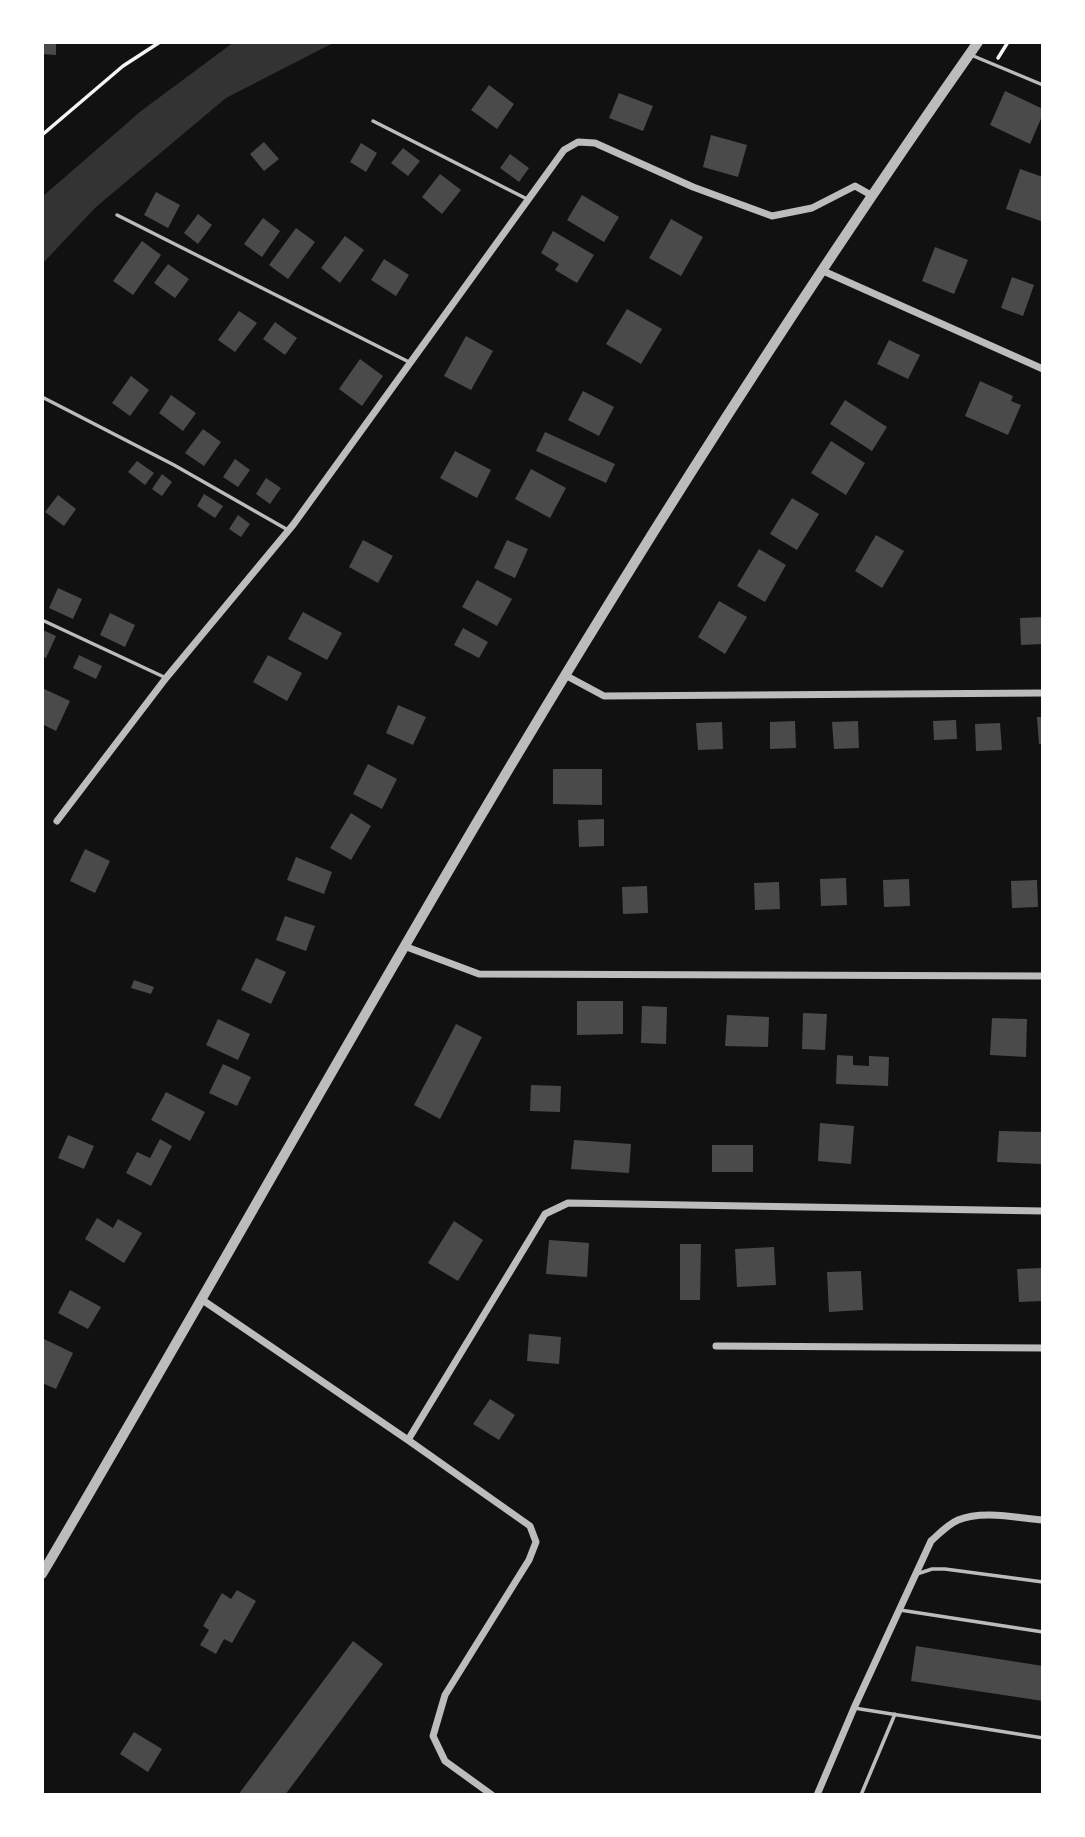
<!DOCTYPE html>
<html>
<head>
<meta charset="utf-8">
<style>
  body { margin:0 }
  #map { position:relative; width:1085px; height:1837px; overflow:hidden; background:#111; font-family:Mulish,sans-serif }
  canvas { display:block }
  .frame { position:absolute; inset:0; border:44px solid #fff; pointer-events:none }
</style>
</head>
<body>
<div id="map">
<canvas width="1085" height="1837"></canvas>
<div class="frame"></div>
</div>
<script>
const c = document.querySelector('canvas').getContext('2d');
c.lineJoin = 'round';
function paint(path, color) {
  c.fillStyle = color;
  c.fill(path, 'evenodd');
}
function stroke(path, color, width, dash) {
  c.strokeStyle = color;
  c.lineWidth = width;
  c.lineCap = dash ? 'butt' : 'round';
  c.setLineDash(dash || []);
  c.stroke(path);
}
const water = new Path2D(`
  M234,42H335L226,98L96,207L42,264V197L141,111Z`);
const building = new Path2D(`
  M42,42H56V55L42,54Z
  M489,85L514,104L497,129L471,110Z
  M1005,91L1043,109V114L1030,144L990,125Z
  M619,93L653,106L643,131L609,118Z
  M711,135L747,145L738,177L703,167Z
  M264,142L279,159L264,171L250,154Z
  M361,143L377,153L366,172L350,162Z
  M403,148L420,161L408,176L391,163Z
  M510,154L529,168L519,182L500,168Z
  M1020,169L1043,177V215L1041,221L1006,209Z
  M440,174L461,190L442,214L422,197Z
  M156,192L180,205L168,228L144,215Z
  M582,195L619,217L604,242L567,220Z
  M198,214L212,225L198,244L184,233Z
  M263,218L280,231L262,257L244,244Z
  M671,219L703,237L681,276L649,258Z
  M296,228L315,242L288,279L269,265Z
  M553,231L594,255L577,283L555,270L559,264L541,253Z
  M345,236L364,250L340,283L321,268Z
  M142,241L161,255L133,295L113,281Z
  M935,247L968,260L954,294L922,281Z
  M384,259L409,275L396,296L371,280Z
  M168,264L189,279L175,298L154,283Z
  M1012,277L1034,285L1023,316L1001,308Z
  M627,309L662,329L641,364L606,344Z
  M239,311L257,323L235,352L218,340Z
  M275,322L297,338L285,355L263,339Z
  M466,336L493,351L471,390L444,376Z
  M889,340L920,355L908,379L877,364Z
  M360,359L383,376L362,406L339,389Z
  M131,376L149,390L130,416L112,403Z
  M980,381L1013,396L1011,401L1021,405L1008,435L965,416Z
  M583,391L614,407L599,436L568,420Z
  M171,395L196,413L183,431L159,413Z
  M845,400L887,427L872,451L830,424Z
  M203,429L221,442L204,466L185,453Z
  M545,432L615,464L606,483L536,451Z
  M831,441L865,463L846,495L811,473Z
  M455,451L491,470L477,498L440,478Z
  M235,459L250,470L238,487L223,477Z
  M137,461L154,473L145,485L128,472Z
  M531,469L566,488L550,518L515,499Z
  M162,474L172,482L162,496L152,489Z
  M266,478L281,488L270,504L256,494Z
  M204,494L223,506L215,518L197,506Z
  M58,495L76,509L64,526L45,512Z
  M792,498L819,514L797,550L770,534Z
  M238,515L250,524L241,537L229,529Z
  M876,535L904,551L882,588L855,571Z
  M363,540L393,556L378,583L349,567Z
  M507,540L528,549L515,578L494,568Z
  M759,549L786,565L765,602L737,586Z
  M477,580L512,599L497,626L462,607Z
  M58,588L82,599L73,619L49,608Z
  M719,601L747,617L725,654L698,637Z
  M303,612L342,633L327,660L288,639Z
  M110,613L135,625L125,647L100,635Z
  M1043,617V644L1021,645L1020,618Z
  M463,628L488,642L479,658L454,645Z
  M43,630L56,636L46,658L42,656Z
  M79,655L102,666L96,679L73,668Z
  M268,655L302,673L287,701L253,682Z
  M42,688L70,701L56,731L42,724Z
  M398,705L426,717L413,745L386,733Z
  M1037,717H1043V744H1039Z
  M956,720L957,739L934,740L933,721Z
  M795,721L796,748L770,749V722Z
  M858,721L859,748L834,749L832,722Z
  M722,722L723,749L698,750L696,723Z
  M1000,723L1002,750L976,751L975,724Z
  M368,764L397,779L382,809L353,794Z
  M553,769H602V805L553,804Z
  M351,813L371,826L351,860L330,848Z
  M604,819V846L579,847L578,820Z
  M85,849L110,861L95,893L70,881Z
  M296,857L332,872L324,894L287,880Z
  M846,878L847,905L821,906L820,879Z
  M909,879L910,906L884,907L883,880Z
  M1037,880L1038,907L1012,908L1011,881Z
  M779,882L780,909L755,910L754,883Z
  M647,886L648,913L623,914L622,887Z
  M285,916L315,926L306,951L276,940Z
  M256,958L286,972L271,1004L241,990Z
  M134,980L154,987L151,994L131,988Z
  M577,1001H623V1034L577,1035Z
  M642,1006L667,1007L666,1044L641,1043Z
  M803,1013L827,1014L825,1050L802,1049Z
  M727,1015L769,1017L768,1047L725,1046Z
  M992,1018L1027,1019L1026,1057L990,1055Z
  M218,1019L250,1034L238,1060L206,1045Z
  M456,1024L482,1037L440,1119L414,1105Z
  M837,1055L853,1056V1065L869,1066V1056L889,1057L888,1086L836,1084Z
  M223,1064L251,1077L237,1106L209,1093Z
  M531,1085L561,1086L560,1112L530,1111Z
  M166,1092L205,1112L190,1141L151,1120Z
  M820,1123L854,1126L851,1164L818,1161Z
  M999,1131L1043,1132V1164L997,1162Z
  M68,1135L94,1146L84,1169L58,1158Z
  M160,1139L172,1146L151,1186L126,1173L137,1152L150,1158Z
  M574,1140L631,1144L629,1173L571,1169Z
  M712,1145H753V1172H712Z
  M97,1218L113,1228L118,1219L142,1233L124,1263L85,1239Z
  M454,1221L483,1240L458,1281L428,1263Z
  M549,1240L589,1243L587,1277L546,1274Z
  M680,1244H701L700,1300H680Z
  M774,1247L776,1285L737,1287L735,1249Z
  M1043,1268V1301L1019,1302L1017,1269Z
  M861,1271L863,1310L829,1312L827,1272Z
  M70,1290L101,1307L88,1329L58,1313Z
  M529,1334L561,1337L559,1364L527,1361Z
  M44,1339L73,1353L56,1389L42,1383V1344Z
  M490,1399L515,1415L499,1440L473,1424Z
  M237,1590L256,1601L232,1643L224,1639L216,1654L200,1645L209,1630L203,1626L222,1593L231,1599Z
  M353,1641L383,1664L285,1795H238Z
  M916,1646L1043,1666V1701L911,1681Z
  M134,1732L162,1749L148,1772L120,1754Z`);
const path = new Path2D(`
  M998,58L1008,42
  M42,135L123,66L160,42`);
const service = new Path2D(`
  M971,55L1043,85
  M373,121L527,199
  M117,215L409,362
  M42,397L174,465L288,530
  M42,620L164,677
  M917,1574L932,1569H945L1043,1582
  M900,1610L1043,1632
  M854,1708L1043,1738
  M861,1795L895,1714`);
const minor = new Path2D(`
  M821,270L1043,369
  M565,675L604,696L1043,693
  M57,821L166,678L293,525L564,150L578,142L595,143L693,187L772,216L812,208L855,186L871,195
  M404,946L479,974L1043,976
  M201,1299L408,1440L530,1526L536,1542L529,1560L445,1695L433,1736L445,1761L492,1795
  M716,1346L1043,1348
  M408,1440L545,1214L568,1203L1043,1211
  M817,1795L854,1708L931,1541C939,1534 947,1525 958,1520C983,1510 1017,1518 1043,1520`);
const tertiary = new Path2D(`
  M42,1574C164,1367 282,1157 403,949C582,639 772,335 978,42`);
paint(water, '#333');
paint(building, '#4a4a4a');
stroke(path, '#f5f5f5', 3.5);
stroke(service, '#bcbcbc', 3.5);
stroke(minor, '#bcbcbc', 7);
stroke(tertiary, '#bcbcbc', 10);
</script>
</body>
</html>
